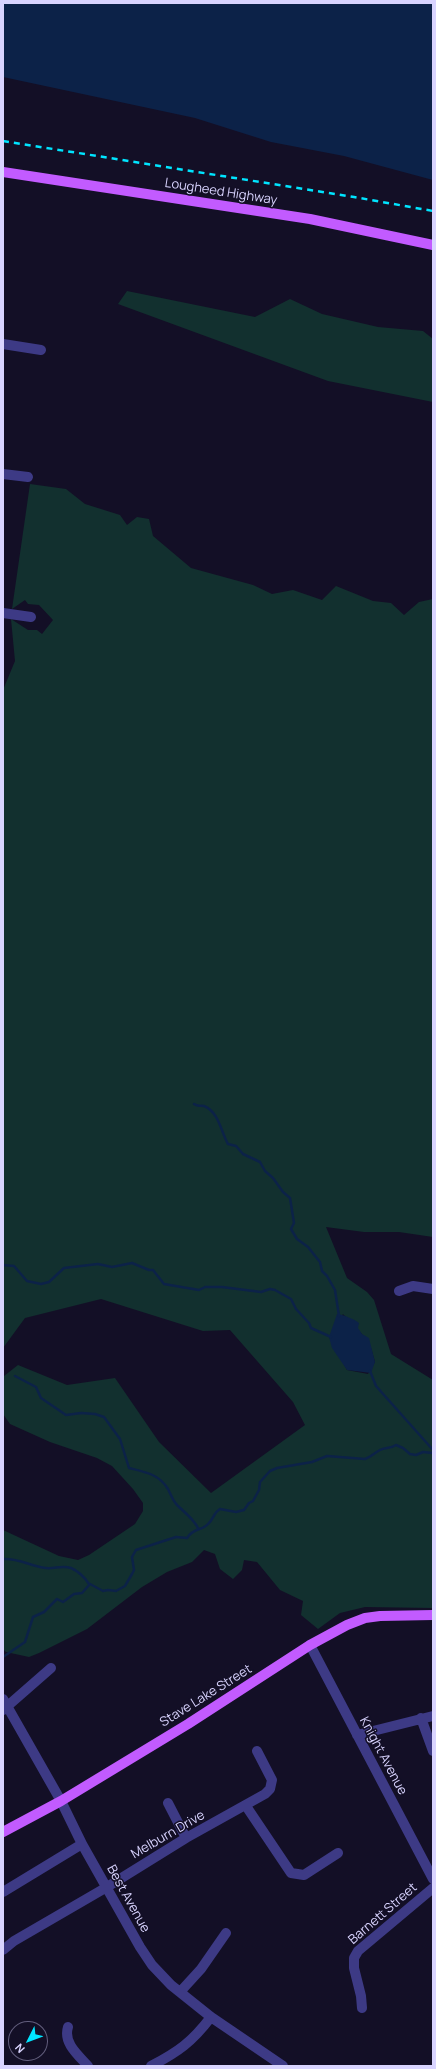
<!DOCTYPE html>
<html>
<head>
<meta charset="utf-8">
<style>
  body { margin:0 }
  #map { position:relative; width:436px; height:2069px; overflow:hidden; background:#130f26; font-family:Manrope,sans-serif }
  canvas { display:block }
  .frame { position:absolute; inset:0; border:4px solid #d9d4ff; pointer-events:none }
  .north { position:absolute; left:8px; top:2021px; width:40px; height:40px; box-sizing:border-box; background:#130f26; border:1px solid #625e7d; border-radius:50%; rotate:228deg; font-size:11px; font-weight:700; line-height:16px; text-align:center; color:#d9d4ff }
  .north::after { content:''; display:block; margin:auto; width:14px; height:18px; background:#00e5ff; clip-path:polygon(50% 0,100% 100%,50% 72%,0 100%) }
</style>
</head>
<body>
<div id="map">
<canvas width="436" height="2069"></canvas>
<div class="frame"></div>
<div class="north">N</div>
</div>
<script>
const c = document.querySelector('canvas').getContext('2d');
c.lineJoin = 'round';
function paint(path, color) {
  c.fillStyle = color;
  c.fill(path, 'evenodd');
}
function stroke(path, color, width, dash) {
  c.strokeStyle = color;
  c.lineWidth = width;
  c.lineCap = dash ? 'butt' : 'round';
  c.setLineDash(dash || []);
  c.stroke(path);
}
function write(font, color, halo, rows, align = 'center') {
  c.font = font + ' Manrope,sans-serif';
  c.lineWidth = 3;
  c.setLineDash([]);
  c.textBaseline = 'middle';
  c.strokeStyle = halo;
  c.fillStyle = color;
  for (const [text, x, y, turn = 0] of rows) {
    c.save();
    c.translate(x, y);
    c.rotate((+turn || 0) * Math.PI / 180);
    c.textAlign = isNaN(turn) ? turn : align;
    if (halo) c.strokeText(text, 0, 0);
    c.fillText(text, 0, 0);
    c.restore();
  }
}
const green = new Path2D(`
  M127,291L255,317L290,299L322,314L378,327L423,331L433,339V402L328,381L118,304Z
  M30,484L66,489L85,504L120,515L127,525L137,517L149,519L153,536L191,568L253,585L272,594L293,590L322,600L336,586L373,601L391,603L404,615L419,602L433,599V1237L399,1232H364L326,1227L347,1278L367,1292L374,1300L391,1354L433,1380V1608L365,1607L340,1613L318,1629L301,1615L303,1601L280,1590L257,1562L244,1560L242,1570L233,1579L220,1569L215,1554L204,1550L192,1562L167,1572L142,1587L87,1629L39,1653L29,1657L6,1652L3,1649V1530L59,1556L78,1560L89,1555L135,1524L143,1511V1503L133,1489L112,1466L97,1458L50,1442L10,1424L3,1414L4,1376L18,1365L67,1385L115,1378L159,1442L211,1493L305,1425L293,1402L230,1330L203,1331L101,1299L25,1318L3,1348V690L15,661L11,619L28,630H37L42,634L53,620L39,605L28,604L25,600L12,609ZM343,1314L362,1334L371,1348L375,1362L368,1374L347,1370L329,1337Z`);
const water = new Path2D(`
  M3,3H433V180L344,156L271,142L195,118L3,77Z
  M337,1314C342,1314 356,1320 359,1323L358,1328L362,1334L369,1338L375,1362L371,1373L347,1370L332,1348L329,1337Z`);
const stream = new Path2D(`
  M194,1104C198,1107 200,1105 204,1106C219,1112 221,1132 228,1144L236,1146L243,1154L260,1162L265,1171L273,1178L283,1192L290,1198L294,1223L291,1229L297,1239L308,1247L320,1262L322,1271L327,1276L335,1290L339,1316
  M3,1265L14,1266L27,1281L41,1284L49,1282L64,1268L98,1264L112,1267L132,1263L149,1270H153L164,1284L199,1290L205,1287H222L261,1292L270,1289L275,1290L291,1299L296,1309L309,1323L311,1328L331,1337
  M370,1371L376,1386L433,1450
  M15,1376L36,1387L41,1398L66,1415L81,1413L95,1414L104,1417L120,1439L129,1468C145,1472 159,1474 168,1489C171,1495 173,1501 177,1505C185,1513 193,1518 198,1528
  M3,1559C19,1558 30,1566 46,1568C54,1569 62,1565 71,1568C78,1571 85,1578 89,1584
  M3,1657L25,1642L33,1617L44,1612L57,1599L63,1602L74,1594L82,1593L90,1584L103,1591L108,1590L116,1591L125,1586L132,1574L134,1570L132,1557L136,1550L176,1537L187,1538C194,1527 202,1531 208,1524C214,1519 213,1513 220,1509L236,1512L244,1510L249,1503L253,1501L259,1490L260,1482L270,1471L277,1468L312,1462L327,1456L365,1459C371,1457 374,1453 380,1450C385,1447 390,1449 396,1445L403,1448L410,1454L416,1455L423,1452L433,1453`);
const minor = new Path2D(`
  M3,344L41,350
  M3,474L28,477
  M3,613L31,617
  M399,1291L413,1286L433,1289
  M310,1645L433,1879
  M3,1699L61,1801L82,1844L140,1947L152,1965L171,1985L211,2017L283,2066
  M3,1710L51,1668
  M421,1718L433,1751
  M357,1735L433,1716
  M168,1803L186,1838
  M246,1806L291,1873L304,1875L338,1853
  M3,1892L82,1844
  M3,1950L14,1941L107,1887L186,1838L265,1794L270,1789L272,1780L257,1751
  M180,1992L201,1969L226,1933
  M362,2008L361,1996L354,1968V1958L358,1951L433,1888
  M68,2027C63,2043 78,2055 88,2066
  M151,2066C178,2052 192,2042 211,2017`);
const major = new Path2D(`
  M3,172L310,219L433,245
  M3,1832L61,1801L188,1724L310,1645L347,1625L365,1618L380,1616L433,1615`);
const rail = new Path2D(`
  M3,141L354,197L433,211`);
const streetNames = [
  ["Lougheed Highway",221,192,9],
  ["Stave Lake Street",206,1696,-32],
  ["Knight Avenue",383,1756,62],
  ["Melburn Drive",168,1835,-30],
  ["Best Avenue",128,1899,61],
  ["Barnett Street",383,1914,-41]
];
paint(green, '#12302f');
paint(water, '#0c2248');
stroke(stream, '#0c2248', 2.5);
stroke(minor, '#3d3a85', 10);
stroke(major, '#c25bff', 10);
stroke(rail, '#00e5ff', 2.5, [6, 5]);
write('13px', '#d9d4ff', '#130f26', streetNames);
</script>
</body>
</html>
